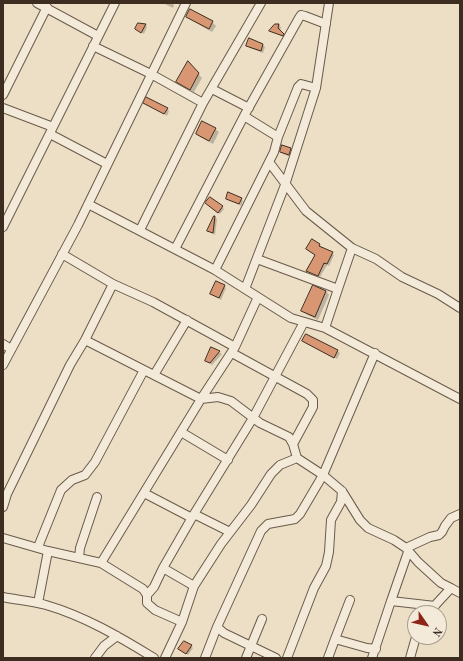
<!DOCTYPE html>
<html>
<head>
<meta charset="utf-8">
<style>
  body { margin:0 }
  #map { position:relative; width:463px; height:661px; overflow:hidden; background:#eddfc5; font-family:"Old Standard TT",serif }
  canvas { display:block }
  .frame { position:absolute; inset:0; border:4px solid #3d2d21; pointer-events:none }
  .north { position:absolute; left:407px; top:605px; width:40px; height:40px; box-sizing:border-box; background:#f3ead9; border:1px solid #aa9e8f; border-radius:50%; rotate:124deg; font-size:11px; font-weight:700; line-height:16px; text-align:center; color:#3d2d21 }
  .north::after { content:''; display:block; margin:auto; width:14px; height:18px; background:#8f2418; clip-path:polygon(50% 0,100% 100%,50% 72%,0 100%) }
</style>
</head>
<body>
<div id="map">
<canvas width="463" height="661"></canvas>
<div class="frame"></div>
<div class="north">N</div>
</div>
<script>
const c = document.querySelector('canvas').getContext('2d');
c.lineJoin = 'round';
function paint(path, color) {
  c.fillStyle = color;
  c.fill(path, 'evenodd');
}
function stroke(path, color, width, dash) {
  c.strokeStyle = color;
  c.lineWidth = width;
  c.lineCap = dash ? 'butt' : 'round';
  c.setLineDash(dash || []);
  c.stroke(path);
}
const shadow = new Path2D(`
  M163,3H172L174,5L173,8Z
  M191,11L212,22L216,26L212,32L191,20L187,17Z
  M139,24L145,25L147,27L144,34L136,29Z
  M279,25L281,27L280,31L285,37L271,30Z
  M250,40L263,45L265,47L263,53L250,48L248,46Z
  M188,63L202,78L194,92L181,85L178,82Z
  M145,103L167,109L169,111L167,116Z
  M215,129L219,132L213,144L200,137L197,134Z
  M291,148L293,151L291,157L283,154L281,152Z
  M227,198L241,199L243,201L241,206Z
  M208,205L222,207L224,209L220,214Z
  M214,217L217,219L215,235L208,231Z
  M319,245L334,255L329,266L327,265L320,277L308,271L316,255L307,249Z
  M224,286L226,288L221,300L212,294Z
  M326,291L329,295L318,320L306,314L303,311Z
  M306,343L337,351L340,353L337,359Z
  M212,348L222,354L212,365L206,361Z
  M191,646L193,648L188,655L182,651Z`);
const building = new Path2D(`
  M190,9L213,21L209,29L186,17Z
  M138,23L146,24L141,33L135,29Z
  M275,24H279L278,28L284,34L283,36L269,31Z
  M249,38L263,44L261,51L246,46Z
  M188,61L199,73L190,90L176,82Z
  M146,97L168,108L164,114L143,103Z
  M202,121L216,128L209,141L196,134Z
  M282,145L291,148L289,155L280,152Z
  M228,192L242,198L239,204L226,199Z
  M210,197L223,206L218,213L205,203Z
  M214,216H215L213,233L207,231Z
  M312,239L320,244L319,246L333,252L327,264L324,263L318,276L306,271L315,255L306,249Z
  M216,281L225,285L219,298L210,294Z
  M313,285L326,291L315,317L301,311Z
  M306,334L338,350L334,358L302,341Z
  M211,347L220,351L210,363L205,361Z
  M184,641L192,645L186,654L178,649Z`);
const minor = new Path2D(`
  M37,3L98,36
  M93,46L151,74L203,103
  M212,89L249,108
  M3,95L47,7
  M3,108L53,127
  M244,116L278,137L274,152L269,162L306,211L352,248L376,259L402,277L438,294L460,308
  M50,134L107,164
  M278,137L298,87L301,84L316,88
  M88,204L215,270L291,318L325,328L460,399
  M3,227L115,3
  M140,230L203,103L261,3
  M175,249L244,116L299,18L301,15L305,16L326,24
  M62,254L113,284L153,302L235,347
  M257,259L338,289L325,328
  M215,270L269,162
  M245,289L285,185L316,88L329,3
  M338,289L352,248
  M85,340L201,399L218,397L231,401L260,423L289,437L293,444L297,458L323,475L342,491L360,520L368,528L394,540L406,548L418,562L441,583L451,588
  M3,344L11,349
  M232,353L307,394L313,400V407L293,444
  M3,365L78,225L186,3
  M154,375L187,320
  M181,432L228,460
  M144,493L192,518
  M3,507L7,494L70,365L85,340L113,284
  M194,514L230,532
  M3,538L48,551L101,563L201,399L235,347L258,297
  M38,547L61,490L72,480L85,475L95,462L144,370
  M406,548L430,537L439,535L442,532L445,526L451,518L460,514
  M79,558L80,548L97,497
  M101,563L143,589L147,595V603L155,610L182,622
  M163,568L194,586
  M147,595L154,587L163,568L194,514L253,418L304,322
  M3,597C17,600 32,601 46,605C84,616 120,637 154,658
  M391,601L408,552
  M38,603L48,551
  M428,613L451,588L460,593
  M217,627L261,531L268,524L295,519L300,514L323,475L375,353
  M335,639L350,600
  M95,658L104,646L117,636
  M165,658L182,622L194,586L221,544L251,505L271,474L280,465L297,458
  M205,658L217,627L224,633L276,658
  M246,658L262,619
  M287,658L314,588L326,566L329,552L331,520L341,502L342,491
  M328,658L335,639L367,648L376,649
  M372,658L391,601L435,606
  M410,658L416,637`);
paint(shadow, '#0003');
paint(building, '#d89772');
stroke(building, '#3d2d21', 1);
stroke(minor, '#695a4a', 10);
stroke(minor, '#f3ead9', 8);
</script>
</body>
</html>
